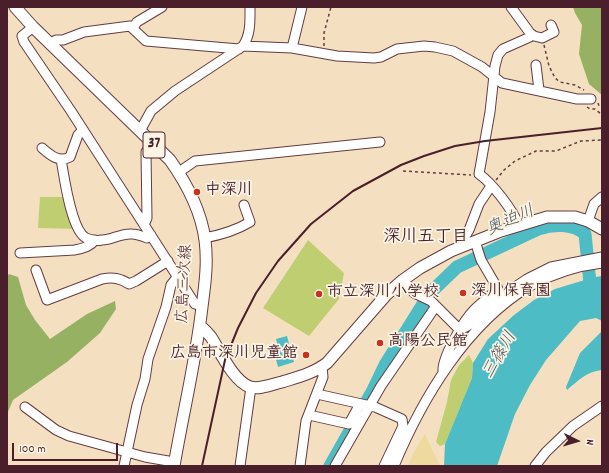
<!DOCTYPE html>
<html>
<head>
<meta charset="utf-8">
<style>
  body { margin:0 }
  #map { position:relative; width:609px; height:473px; overflow:hidden; background:#f5dfc1; font-family:Dekko,sans-serif }
  canvas { display:block }
  .frame { position:absolute; inset:0; border:8px solid #4a1f2b; pointer-events:none }
  .north { position:absolute; left:557px; top:421px; width:40px; height:40px; -webkit-text-stroke:3px #fcf5e5; paint-order:stroke; rotate:95deg; font-size:11px; font-weight:700; line-height:16px; text-align:center; color:#4a1f2b }
  .north::after { content:''; display:block; margin:auto; width:14px; height:18px; background:#4a1f2b; clip-path:polygon(50% 0,100% 100%,50% 72%,0 100%) }
  .scale { position:absolute; left:12px; top:443px; width:106px; height:18px; box-sizing:border-box; border:2px solid #4a1f2b; border-top:0; padding-left:5px; font-size:12px; line-height:14px; white-space:nowrap; color:#4a1f2b; -webkit-text-stroke:3px #fcf5e5; paint-order:stroke }
</style>
</head>
<body>
<div id="map">
<canvas width="609" height="473"></canvas>
<div class="frame"></div>
<div class="north">N</div>
<div class="scale">100 m</div>
</div>
<script>
const c = document.querySelector('canvas').getContext('2d');
c.lineJoin = 'round';
function paint(path, color) {
  c.fillStyle = color;
  c.fill(path, 'evenodd');
}
function stroke(path, color, width, dash) {
  c.strokeStyle = color;
  c.lineWidth = width;
  c.lineCap = dash ? 'butt' : 'round';
  c.setLineDash(dash || []);
  c.stroke(path);
}
function write(font, color, halo, rows, align = 'center') {
  c.font = font + ' Dekko,"Klee One",sans-serif';
  c.lineWidth = 3.5;
  c.setLineDash([]);
  c.textBaseline = 'middle';
  c.strokeStyle = halo;
  c.fillStyle = color;
  for (const [text, x, y, turn = 0] of rows) {
    c.save();
    c.translate(x, y);
    c.rotate((+turn || 0) * Math.PI / 180);
    c.textAlign = isNaN(turn) ? turn : align;
    if (halo) c.strokeText(text, 0, 0);
    c.fillText(text, 0, 0);
    c.restore();
  }
}
const green = new Path2D(`
  M40,197H67L79,229L38,228Z
  M308,240L344,273L339,299L309,336L263,308Z
  M469,355L473,363L472,378L445,444L440,446L436,442L447,402L451,380L459,365Z`);
const forest = new Path2D(`
  M573,7H602V95L589,84L579,54L582,25L575,13Z
  M9,274L18,277L26,305L35,320L50,339L87,314L115,301L116,309L100,333L67,362L13,400L7,414V276Z`);
const sand = new Path2D(`
  M425,434L440,466H408L413,454Z`);
const water = new Path2D(`
  M595,274L596,277L602,276V321L596,318L580,321L546,360L530,385L515,414L497,466H444L445,444L472,378L473,363L488,339L514,315L534,300L555,289L588,279L587,275Z
  M602,331V370C586,372 579,380 567,390L566,387L580,353Z
  M287,336L294,362L278,367L275,356L280,354L276,339Z`);
const river = new Path2D(`
  M330,466L372,392L385,365L430,293L457,267L538,229C553,224 573,223 585,234L591,293`);
const path = new Path2D(`
  M544,45L549,66L555,78L560,82L575,85L584,90
  M324,46V33L331,7
  M598,103L599,106L602,107
  M587,107L590,109H595L601,114
  M403,171L471,175
  M496,180L504,170L515,161L536,151H556L581,141L602,140`);
const minor = new Path2D(`
  M511,7L530,33V37L503,49L498,55L495,66L490,112L479,174C492,183 513,210 519,226
  M33,27L22,36L24,42L71,111L195,304L202,306
  M133,28L137,22L162,7
  M530,33L534,36L542,38L554,32L551,25
  M51,43L56,40H63L84,32L130,26L146,41L239,49
  M243,46L292,48L337,56L374,58L381,57L397,49L424,46L435,47L453,51L482,67L502,83L577,99H591
  M292,48L302,7
  M536,65L539,90
  M140,131L151,111L175,91L243,46C251,34 250,20 250,7
  M42,148C50,155 59,163 70,157L78,135L83,130
  M61,159C64,176 71,230 86,238C91,240 97,241 102,240C112,240 121,233 132,234C137,234 142,236 147,238L151,235
  M179,172L195,161L380,142
  M588,221L594,204L602,197
  M144,225L147,218L146,152L153,143
  M204,238C221,235 235,231 250,222L244,205
  M465,245L463,240L469,230L479,204L491,186
  M20,253L75,250C83,248 90,247 95,240
  M36,270L47,300L102,279C113,277 120,278 129,284L136,281L168,261
  M403,280L414,293L431,301L460,330L471,324L503,295L527,279L551,267L602,257
  M443,371C442,357 464,320 474,310C481,303 490,296 498,289L481,260L475,241
  M317,394L375,407L402,419L403,426L384,466
  M25,407L56,430L69,436L145,457L174,462
  M309,415L349,424L360,404
  M124,466L137,405L145,379L148,359L166,307L171,285L178,276
  M240,466L251,387
  M300,466L306,421L323,377L322,367
  M335,466L381,386L436,306
  M394,466C422,399 466,324 530,286C552,274 577,266 602,263
  M535,466L546,452L573,426L602,406`);
const major = new Path2D(`
  M15,7L33,27L170,160C187,184 201,210 205,240C208,263 205,284 202,307C196,360 183,413 174,466
  M200,326C204,329 208,333 211,337C220,351 233,381 250,387C259,390 273,384 282,382C298,377 314,373 327,363L387,294L403,280L420,268L451,251L501,231L547,217H575L588,221L602,229`);
const rail = new Path2D(`
  M202,466L225,360L238,328L256,293L278,261L311,224L353,191L401,165L424,156L455,146L485,141L602,128`);
const markers = [
  [197,192,4,"#c8321e"],
  [463,293,4,"#c8321e"],
  [319,294,4,"#c8321e"],
  [380,343,4,"#c8321e"],
  [306,355,4,"#c8321e"]
];
const shields = [
  [154,145,22]
];
const shieldNames = [
  ["37",154,145]
];
const poiNames = [
  ["中深川",205,192],
  ["深川保育園",471,293],
  ["市立深川小学校",327,294],
  ["高陽公民館",388,343],
  ["広島市深川児童館",298,355,"right"]
];
const streetNames = [
  ["広島三次線",186,284,-87]
];
const waterNames = [
  ["奥迫川",511,222,-24],
  ["三篠川",501,356,-60]
];
const neighbourhoodNames = [
  ["深川五丁目",426,239]
];
paint(green, '#bfce71');
paint(forest, '#97b163');
paint(sand, '#eeda9e');
paint(water, '#4dbcc4');
stroke(river, '#4dbcc4', 13);
stroke(minor, '#643c42', 11);
stroke(major, '#643c42', 13);
stroke(path, '#643c42', 1.5, [3, 3]);
stroke(minor, '#fff', 9);
stroke(major, '#fff', 11);
stroke(rail, '#4a1f2b', 2);
for (const [x, y, r, color] of markers) {
  const dot = new Path2D();
  dot.arc(x, y, r, 0, 2 * Math.PI);
  c.fillStyle = color;
  c.fill(dot);
  stroke(dot, '#fcf5e5', 1.5);
}
for (const [x, y, w] of shields) {
  const box = new Path2D();
  box.roundRect(x - w / 2, y - 13, w, 26, 3);
  c.fillStyle = '#fcf5e5';
  c.fill(box);
  stroke(box, '#4a1f2b', 1);
}
write('bold 15px', '#4a1f2b', null, shieldNames);
write('bold 16px', '#4a1f2b', '#fcf5e5', poiNames, 'left');
write('16px', '#4a1f2b', '#fcf5e5', streetNames);
write('italic 17px', '#4b5661', '#fcf5e5', waterNames);
write('bold 17px', '#4a1f2b', '#fcf5e5', neighbourhoodNames);
</script>
</body>
</html>
